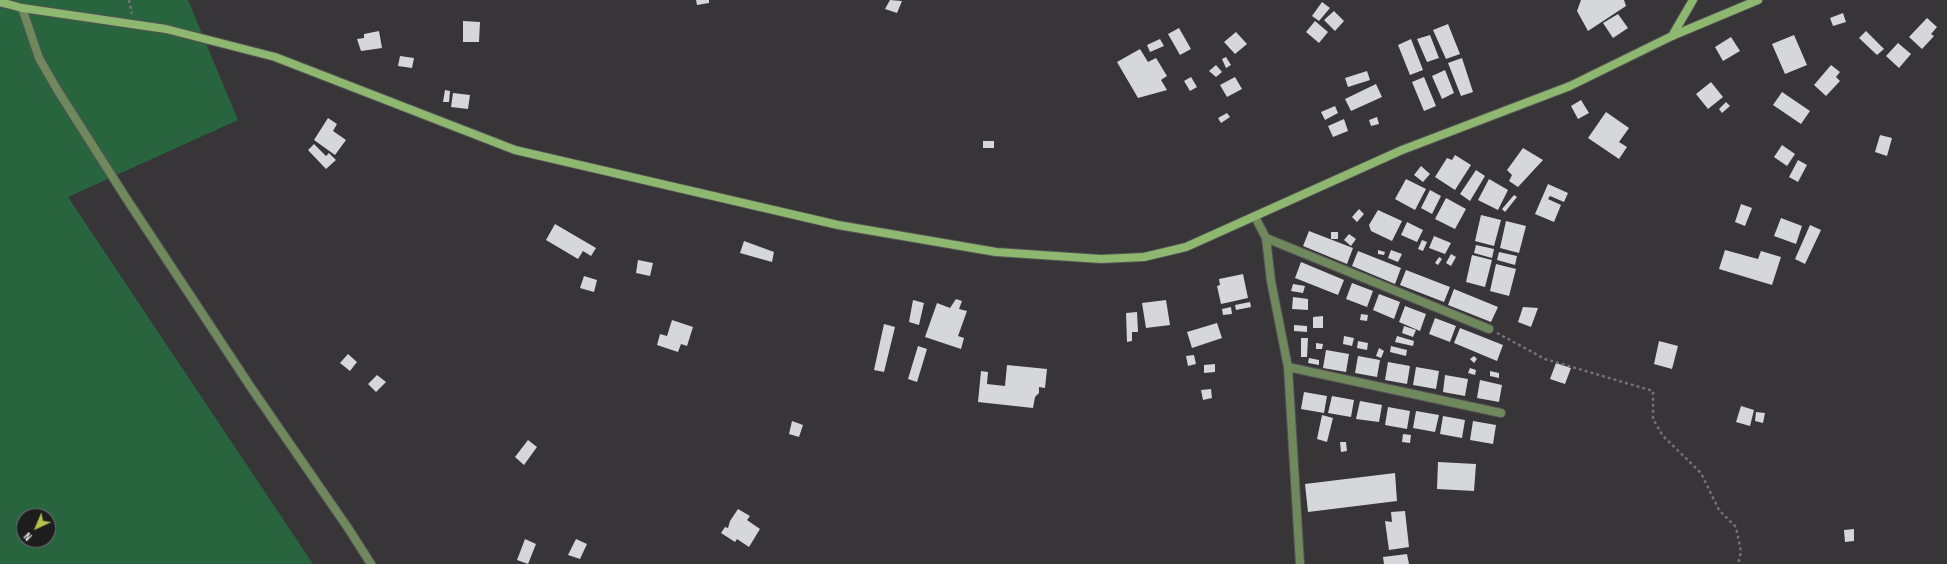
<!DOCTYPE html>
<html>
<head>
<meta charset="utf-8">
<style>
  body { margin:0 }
  #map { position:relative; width:1947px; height:564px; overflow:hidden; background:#373538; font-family:"Sofia Sans Condensed",sans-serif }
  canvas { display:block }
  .north { position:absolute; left:16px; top:508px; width:40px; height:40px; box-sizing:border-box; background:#1e1d1e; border:1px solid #727072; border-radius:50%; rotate:224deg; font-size:11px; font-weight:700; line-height:16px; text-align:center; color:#efedef }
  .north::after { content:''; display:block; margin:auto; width:14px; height:18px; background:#b4c24a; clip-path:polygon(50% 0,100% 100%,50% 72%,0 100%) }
</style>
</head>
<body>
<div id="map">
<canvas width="1947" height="564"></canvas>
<div class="north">N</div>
</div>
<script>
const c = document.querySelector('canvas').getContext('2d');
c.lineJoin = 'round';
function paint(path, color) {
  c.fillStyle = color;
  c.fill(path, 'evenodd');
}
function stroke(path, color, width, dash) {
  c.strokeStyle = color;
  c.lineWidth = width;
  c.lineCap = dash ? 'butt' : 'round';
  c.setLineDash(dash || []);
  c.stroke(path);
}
const green = new Path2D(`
  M0,0H188L238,120L68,197L313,564H0ZM24,516H48V540H24Z`);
const building = new Path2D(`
  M696,0H709V3L697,5Z
  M890,0L902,1L897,13L885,9Z
  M1581,0H1624L1626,6L1588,31L1577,11Z
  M1322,2L1330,8L1319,21L1312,16Z
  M1334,11L1344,21L1335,31L1324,20Z
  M1843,13L1846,22L1833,26L1830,18Z
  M1618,14L1628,28L1613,38L1603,23Z
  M1927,18L1937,27L1931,34L1934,36L1922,49L1909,37Z
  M463,21L480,22L479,42H463Z
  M1315,21L1328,32L1319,43L1306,32Z
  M1448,24L1460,54L1446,59L1433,30Z
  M1179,28L1191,49L1180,55L1168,34Z
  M379,31L382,48L361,51L357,39L364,38V34Z
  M1866,31L1884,49L1877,55L1859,38Z
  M1236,32L1247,44L1235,54L1224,42Z
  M1430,35L1439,58L1427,62L1417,39Z
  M1794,35L1807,65L1785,74L1772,44Z
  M1731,37L1740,51L1723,61L1715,47Z
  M1160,39L1164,46L1150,52L1147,45Z
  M1411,39L1423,70L1410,75L1398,45Z
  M1898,43L1911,54L1899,68L1886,56Z
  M1140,49L1148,62L1156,58L1167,76L1161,80L1167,90L1138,98L1117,62Z
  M400,56L414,58L412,68L398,66Z
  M1226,57L1231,65L1226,68L1222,59Z
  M1462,58L1473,92L1461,96L1448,63Z
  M1216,65L1222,72L1216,77L1209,71Z
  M1831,65L1840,72L1836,77L1840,81L1826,96L1814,85Z
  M1445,70L1454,93L1442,99L1432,76Z
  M1367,71L1370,80L1348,87L1345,78Z
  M1191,77L1197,87L1190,91L1184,81Z
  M1235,77L1242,89L1227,97L1220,85Z
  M1424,77L1436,106L1424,111L1412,82Z
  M1711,82L1723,97L1708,109L1696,94Z
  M1376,84L1382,97L1351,111L1345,99Z
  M445,90L450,91L449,102H443Z
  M1782,92L1810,111L1801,124L1773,105Z
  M453,93L470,95L468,109L451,107Z
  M1581,100L1589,113L1578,119L1571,106Z
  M1726,102L1730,106L1722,113L1719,109Z
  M1335,106L1338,113L1325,120L1321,112Z
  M1606,112L1629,128L1619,142L1627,147L1619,159L1588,138Z
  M1227,113L1230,117L1221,123L1218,118Z
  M1377,117L1379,124L1371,126L1369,120Z
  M328,118L337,124L333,131L346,140L335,155L314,140Z
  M1344,119L1348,131L1333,137L1328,126Z
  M1880,135L1892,138L1887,156L1875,152Z
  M983,141H994V148H983Z
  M314,144L326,156L329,153L336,160L326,169L308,150Z
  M1782,145L1795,154L1787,166L1774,157Z
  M1523,148L1543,160L1518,187L1509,181L1512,175L1507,170Z
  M1455,155L1471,165L1455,190L1435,177L1447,158L1452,160Z
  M1798,160L1807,165L1798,182L1789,177Z
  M1421,166L1430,174L1423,182L1414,175Z
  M1476,170L1485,176L1470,201L1460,194Z
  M1406,179L1426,189L1415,210L1395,199Z
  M1489,179L1508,190L1498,210L1478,200Z
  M1548,184L1568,193L1564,202L1550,196L1548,199L1561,205L1554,222L1535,214Z
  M1430,190L1441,196L1432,214L1421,208Z
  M1514,195L1517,197L1505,212L1502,209Z
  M1446,198L1466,209L1455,229L1435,219Z
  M1741,204L1752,208L1745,226L1735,222Z
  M1359,209L1364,214L1357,222L1352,217Z
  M1378,210L1402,221L1392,241L1371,231L1369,225Z
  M1481,215L1501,220L1494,246L1475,241Z
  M1781,218L1802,226L1796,244L1774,236Z
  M1506,221L1526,226L1519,253L1500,248Z
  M1407,222L1423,230L1417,242L1401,235Z
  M555,224L596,248L591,256L583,251L578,259L546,240Z
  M1810,225L1821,230L1805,264L1795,259Z
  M1309,231L1353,248L1347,264L1303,246Z
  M1331,232H1338V239H1331Z
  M1349,234L1356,239L1351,246L1344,240Z
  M1434,236L1451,243L1445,254L1429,248Z
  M1422,240L1427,242L1423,251L1418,249Z
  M744,241L774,252L772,262L740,253Z
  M1476,245L1494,249L1492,258L1474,253Z
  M1378,250L1385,252L1384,255L1378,254Z
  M1391,250L1402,254L1398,262L1388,258Z
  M1725,250L1758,259L1761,251L1781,257L1772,285L1719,269Z
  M1358,251L1401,268L1395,284L1352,266Z
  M1499,252L1517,256L1515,265L1497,260Z
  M1451,254L1456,257L1451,266L1446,263Z
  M1472,255L1492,260L1485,287L1466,282Z
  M1439,257L1442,259L1438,265L1435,263Z
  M638,260L653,263L650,276L636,273Z
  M1301,262L1344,280L1338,295L1295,278Z
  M1496,264L1516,269L1509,296L1490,291Z
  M1406,270L1450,287L1444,302L1400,285Z
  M1243,274L1248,298L1221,304L1217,286L1220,285L1219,279Z
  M584,276L597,280L594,292L580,288Z
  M1352,283L1373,291L1367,307L1346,299Z
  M1293,284L1305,286L1303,293L1291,291Z
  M1454,289L1498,307L1491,322L1448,305Z
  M1379,294L1400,302L1394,319L1373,310Z
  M1293,297L1308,299V310L1292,309Z
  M956,299L962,301L959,309L967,311L958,336L964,338L961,349L925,337L937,303L950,308Z
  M913,300L924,303L919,325L909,322Z
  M1166,300L1170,325L1146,328L1142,303Z
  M1250,302L1251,307L1236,310L1235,305Z
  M1405,306L1426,314L1420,331L1399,322Z
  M1231,307L1232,314L1223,315L1222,309Z
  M1523,307L1538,308L1531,327L1518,322Z
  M1137,312L1138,332H1132V341L1127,342L1126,313Z
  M1361,314L1368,315L1367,321L1360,320Z
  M1323,316V328H1313V317Z
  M1435,318L1456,326L1450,342L1429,334Z
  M672,320L693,327L687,346L681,344L678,352L657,345L660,334L667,336Z
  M1217,323L1222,338L1192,348L1187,332Z
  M884,324L895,327L884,372L874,370Z
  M1294,325L1307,326V332L1294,331Z
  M1404,326L1416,330L1413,337L1402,333Z
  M1460,328L1503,345L1497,361L1454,343Z
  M1344,336L1354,338L1352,346L1343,344Z
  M1397,336L1414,341L1413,346L1395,342Z
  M1301,338H1308L1307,357H1301Z
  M1358,341L1368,343L1367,350L1357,348Z
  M1659,341L1678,346L1672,369L1654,364Z
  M1316,343L1323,344L1322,349H1316Z
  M918,346L927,349L917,382L908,379Z
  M1391,346L1407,350L1406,356L1390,352Z
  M1379,348L1384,351L1381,358L1376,356Z
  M1326,350L1349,354L1346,372L1323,368Z
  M348,354L357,362L350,371L340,363Z
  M1194,355L1196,364L1188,366L1186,356Z
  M1358,356L1380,360L1377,377L1355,373Z
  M1474,356L1477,359L1474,363L1470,359Z
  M1309,358L1319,360V365L1308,363Z
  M1388,362L1410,366L1407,384L1385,380Z
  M1556,363L1571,368L1565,384L1550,379Z
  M1215,364V372L1204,373V365Z
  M1007,365L1047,369L1045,388L1039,387V393L1035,397L1033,408L978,402L981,371L988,372L987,384L1005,386Z
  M1416,367L1439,371L1436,389L1413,385Z
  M1470,368L1476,370L1475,375L1468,373Z
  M1490,371L1499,373V378L1490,376Z
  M377,375L386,382L376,392L368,384Z
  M1445,375L1468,379L1465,396L1443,392Z
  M1480,380L1502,385L1499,402L1477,398Z
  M1211,389L1212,398L1203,400L1201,390Z
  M1304,392L1327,396L1324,413L1301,409Z
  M1332,396L1354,400L1351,417L1328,413Z
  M1360,401L1382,405L1379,422L1356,419Z
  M1741,406L1754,410L1750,426L1736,422Z
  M1388,407L1410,411L1407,429L1385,425Z
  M1416,411L1439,415L1435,432L1413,428Z
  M1756,412L1765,413L1763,423L1755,421Z
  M1322,415L1333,418L1327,442L1317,439Z
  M1443,416L1465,420L1462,438L1440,434Z
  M792,421L803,425L799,437L789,434Z
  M1473,421L1496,425L1493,444L1470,440Z
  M1403,434L1411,435L1410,443L1402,442Z
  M528,440L537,447L524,465L515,457Z
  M1340,442H1346L1347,451L1341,452Z
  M1438,462L1476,464L1474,491L1437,489Z
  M1395,473L1397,501L1308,512L1305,484Z
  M738,509L750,516L747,520L760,529L749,547L737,539L735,542L721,533L725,527L728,528L730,521Z
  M1405,511L1409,547L1389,550L1385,521L1392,522L1391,512Z
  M1854,529V541L1845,542L1844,530Z
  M525,539L536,544L528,564L517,560Z
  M576,539L587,544L580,559L568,555Z
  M1407,554L1409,564H1384L1383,557Z`);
const path = new Path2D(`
  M129,0L132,14
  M1497,333L1545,359L1653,391V419L1663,436L1701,473L1719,510L1736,527L1741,552L1738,564`);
const street = new Path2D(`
  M22,8L39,58L58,91L126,198L252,389L348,528L371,564
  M1255,217L1266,238L1271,281L1288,367L1300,564
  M1266,238L1489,329
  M1288,367L1501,413`);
const secondary = new Path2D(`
  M0,2L22,8L166,29L275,57L515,150L838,225L996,252L1101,259L1144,257L1186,247L1402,150L1570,86L1672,36L1758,0
  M1672,36L1693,0`);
paint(green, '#28643e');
paint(building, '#d6d7db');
stroke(street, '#545255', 10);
stroke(secondary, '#545255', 10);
stroke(path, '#737174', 2.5, [3, 3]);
stroke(street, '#6f895c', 8);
stroke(secondary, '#8eb76f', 8);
</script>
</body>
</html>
